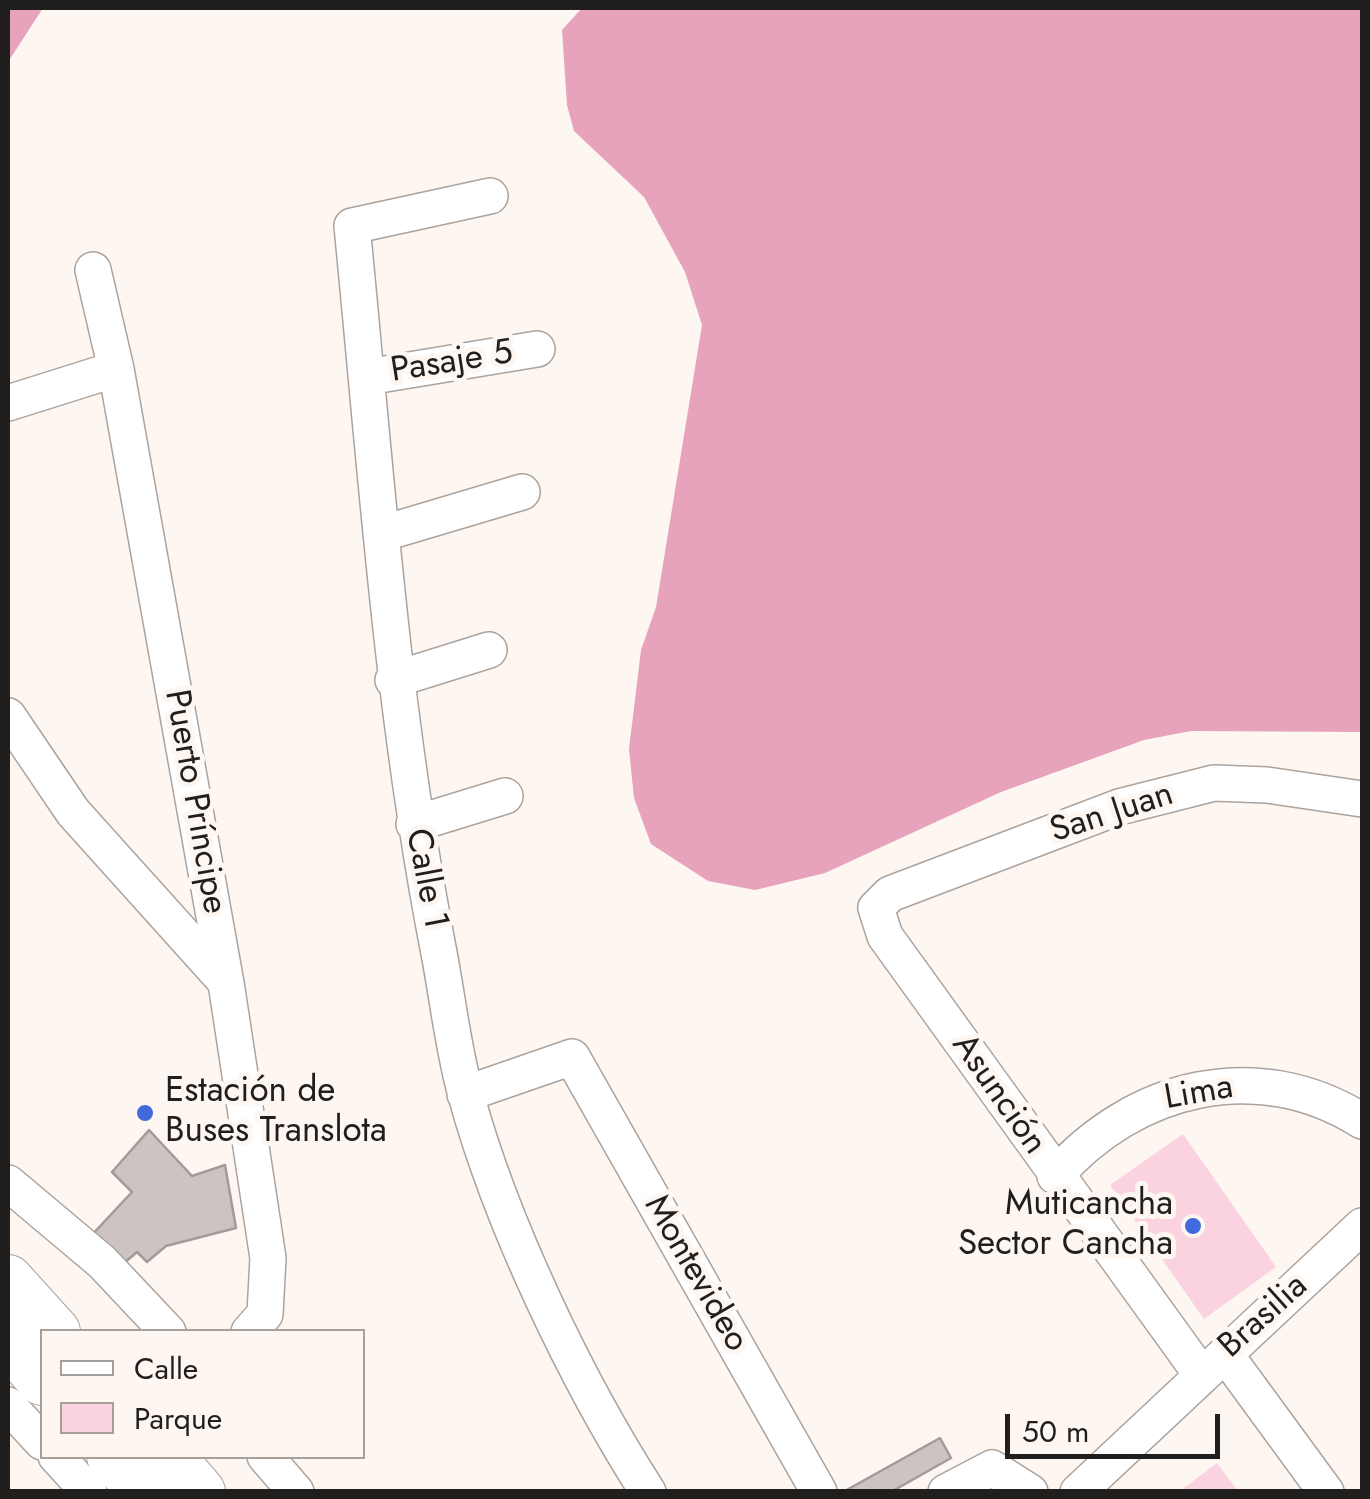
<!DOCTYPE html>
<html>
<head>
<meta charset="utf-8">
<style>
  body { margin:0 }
  #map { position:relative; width:1370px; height:1499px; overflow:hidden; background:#fef6f1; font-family:Jost,sans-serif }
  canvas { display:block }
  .frame { position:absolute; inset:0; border:10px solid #211f1d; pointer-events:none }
  .legend { position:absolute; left:40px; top:1329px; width:325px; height:130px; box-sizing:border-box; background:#fef6f1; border:2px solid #a6a09c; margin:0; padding:12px 18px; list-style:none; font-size:30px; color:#211f1d }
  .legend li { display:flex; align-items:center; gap:20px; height:50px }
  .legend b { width:50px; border:2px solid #a6a09c }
  .scale { position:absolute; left:1005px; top:1414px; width:215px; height:45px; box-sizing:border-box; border:5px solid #211f1d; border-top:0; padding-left:12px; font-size:30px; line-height:35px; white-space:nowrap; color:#211f1d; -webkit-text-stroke:8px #fef6f1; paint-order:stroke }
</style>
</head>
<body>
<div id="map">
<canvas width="1370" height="1499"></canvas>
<div class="frame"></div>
<ul class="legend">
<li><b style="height:12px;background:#fff"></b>Calle</li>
<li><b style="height:28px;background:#fad2e0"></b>Parque</li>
</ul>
<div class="scale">50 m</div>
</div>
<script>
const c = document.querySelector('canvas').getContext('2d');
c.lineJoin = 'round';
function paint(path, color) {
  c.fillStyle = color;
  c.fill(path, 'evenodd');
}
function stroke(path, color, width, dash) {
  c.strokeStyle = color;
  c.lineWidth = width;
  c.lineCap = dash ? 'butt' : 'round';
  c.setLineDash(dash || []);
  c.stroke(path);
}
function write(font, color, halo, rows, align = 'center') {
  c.font = font + ' Jost,sans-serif';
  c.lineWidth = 10;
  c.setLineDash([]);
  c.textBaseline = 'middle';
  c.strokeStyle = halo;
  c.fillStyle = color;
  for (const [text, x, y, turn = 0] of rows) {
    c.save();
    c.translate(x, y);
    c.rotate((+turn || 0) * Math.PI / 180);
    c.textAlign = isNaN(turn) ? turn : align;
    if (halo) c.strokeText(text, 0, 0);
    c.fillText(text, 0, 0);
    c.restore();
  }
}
const green = new Path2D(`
  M1183,1134L1276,1267L1204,1319L1110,1185Z
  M1217,1463L1238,1491H1180Z`);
const forest = new Path2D(`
  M8,8H43L8,62Z
  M582,8H1362V732L1191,731L1144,740L1001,792L825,873L755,890L708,881L651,844L634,798L629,749L641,650L656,607L702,325L685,272L644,197L574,131L567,105L562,30Z`);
const building = new Path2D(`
  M149,1130L192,1176L225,1165L236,1228L166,1246L147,1262L137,1252L116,1270L89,1238L132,1192L112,1172Z
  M940,1438L951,1458L891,1492H843Z`);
const minor = new Path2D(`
  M490,196L352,226C376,470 392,713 439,953C448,1000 453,1049 466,1095C501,1223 576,1380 648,1492
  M93,270L116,369L226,983L268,1258L265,1314L249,1332
  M367,377L537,349
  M8,403L116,369
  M381,534L522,492
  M393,680L489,650
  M8,716L73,812L226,982
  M414,824L505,796
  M465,1094L572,1057L819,1492
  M1055,1176C1134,1086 1257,1055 1362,1121
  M8,1183L102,1262L168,1332
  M1225,1354L1326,1492
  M1201,1374L885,936L876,908L890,894L1119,807L1214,783L1267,785L1362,799
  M8,1405L42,1442
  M56,1456L89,1492
  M265,1456L296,1492
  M946,1492L992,1468L1030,1492
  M1078,1492L1362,1226`);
const highway = new Path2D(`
  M8,1280L55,1332
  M8,1341L42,1380
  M112,1456L144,1492
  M169,1456L200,1492`);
const markers = [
  [145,1113,10,"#426adc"],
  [1193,1226,10,"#426adc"]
];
const streetNames = [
  ["Pasaje 5",452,363,-9],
  ["Puerto Príncipe",194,802,80],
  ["San Juan",1112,814,-18],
  ["Calle 1",425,879,79],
  ["Lima",1199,1094,-10],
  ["Asunción",998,1095,55],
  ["Montevideo",695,1274,60],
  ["Brasilia",1264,1317,-42]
];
const poiNames = [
  ["Estación de",165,1093],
  ["Buses Translota",165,1133],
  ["Muticancha",1173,1206,"right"],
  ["Sector Cancha",1173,1246,"right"]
];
paint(green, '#fad2e0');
paint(forest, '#e6a3bb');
paint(building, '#ccc3c2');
stroke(building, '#a39a99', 2.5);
stroke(minor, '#aaa39e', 38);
stroke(highway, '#aaa39e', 52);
stroke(minor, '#fff', 35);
stroke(highway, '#fff', 50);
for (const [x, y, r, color] of markers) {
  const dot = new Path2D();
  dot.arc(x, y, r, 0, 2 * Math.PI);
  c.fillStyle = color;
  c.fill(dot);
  stroke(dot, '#fef6f1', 4);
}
write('35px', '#211f1d', '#fef6f1', streetNames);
write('35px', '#211f1d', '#fef6f1', poiNames, 'left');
</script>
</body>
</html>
